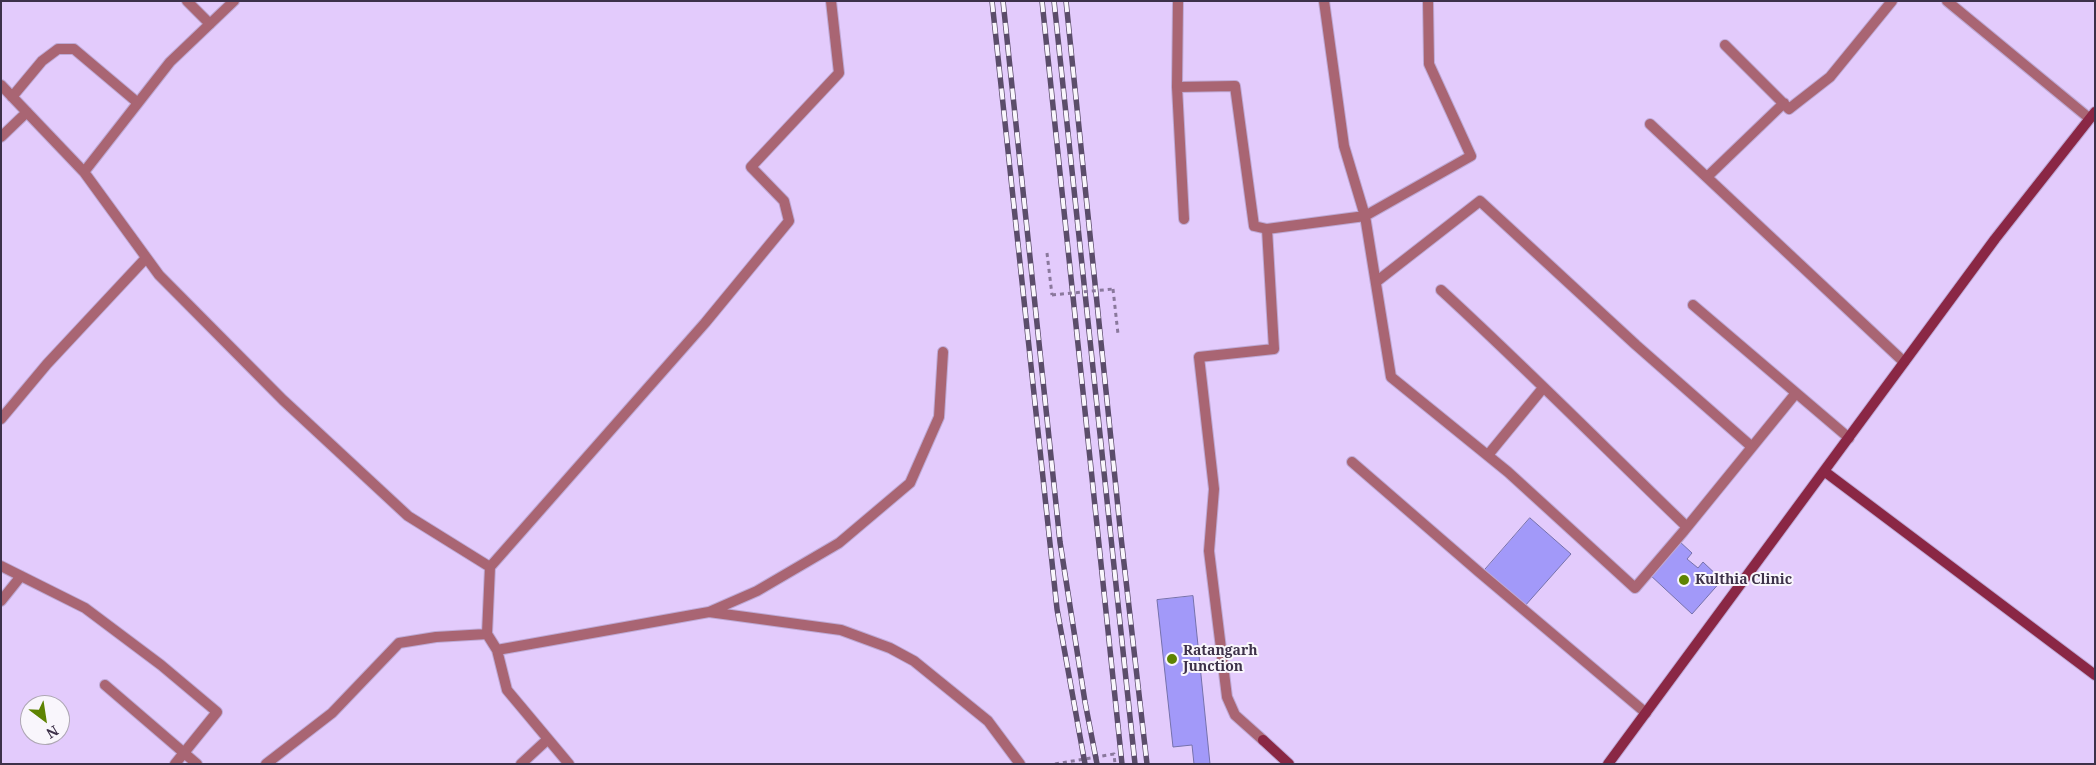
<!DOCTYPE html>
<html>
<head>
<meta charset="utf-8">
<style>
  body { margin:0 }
  #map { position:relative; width:2096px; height:765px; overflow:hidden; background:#e3cbfc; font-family:"Noto Serif",serif }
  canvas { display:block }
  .frame { position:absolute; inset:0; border:2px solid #3d3149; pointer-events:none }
  .north { position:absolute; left:20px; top:695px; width:50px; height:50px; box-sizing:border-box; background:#f9f6fc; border:1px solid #aea7b4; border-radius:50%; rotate:149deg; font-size:14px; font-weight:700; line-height:20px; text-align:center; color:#3d3149 }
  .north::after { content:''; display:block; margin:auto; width:18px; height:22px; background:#5e8302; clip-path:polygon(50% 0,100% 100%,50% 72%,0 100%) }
</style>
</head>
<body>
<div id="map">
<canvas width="2096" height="765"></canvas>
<div class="frame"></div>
<div class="north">N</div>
</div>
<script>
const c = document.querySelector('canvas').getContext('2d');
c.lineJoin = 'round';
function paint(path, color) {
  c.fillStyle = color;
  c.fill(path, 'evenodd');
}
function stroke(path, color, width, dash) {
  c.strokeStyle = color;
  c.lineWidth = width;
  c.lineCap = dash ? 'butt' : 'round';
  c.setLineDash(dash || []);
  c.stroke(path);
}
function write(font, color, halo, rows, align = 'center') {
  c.font = font + ' "Noto Serif",serif';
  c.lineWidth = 4;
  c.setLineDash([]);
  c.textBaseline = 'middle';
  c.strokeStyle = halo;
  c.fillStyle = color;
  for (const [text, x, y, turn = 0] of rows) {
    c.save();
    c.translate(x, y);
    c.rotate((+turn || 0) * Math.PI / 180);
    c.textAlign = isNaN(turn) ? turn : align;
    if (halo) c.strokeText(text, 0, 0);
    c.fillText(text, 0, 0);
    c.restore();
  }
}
const building = new Path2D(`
  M1530,518L1571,554L1524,607L1483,572Z
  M1679,541L1692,553L1687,559L1698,568L1703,562L1722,580L1692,614L1649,574Z
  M1193,596L1210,764H1194L1192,745L1173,747L1157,600Z`);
const path = new Path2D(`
  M1047,253L1052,295
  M1113,289L1118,334
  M1055,764L1114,754L1115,764`);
const street = new Path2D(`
  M187,1L210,24
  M234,1L170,62L84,172L159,275L283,400L408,516L490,567L487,634L497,650L507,690L569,764
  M1178,1L1177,87L1184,219
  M1324,1L1344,146L1365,216L1471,156L1429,64L1428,1
  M1947,1L2089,118
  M1725,45L1789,109L1830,77L1892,1
  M1,85L84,172
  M1177,87L1235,86L1254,226L1267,229L1274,349L1199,357L1214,489L1209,551L1227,697L1235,715L1263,740
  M12,97L42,61L58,49H74L138,103
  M1650,124L1904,362
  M1,137L27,112
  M1707,177L1784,103
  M1267,229L1365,216L1391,377L1508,472L1635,588L1683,532L1796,393
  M1376,282L1480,201L1636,345L1752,447
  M1441,290C1525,367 1605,448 1687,527
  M1693,305L1849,438
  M1,419L47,364L146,258
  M1488,455L1543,388
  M1352,462L1479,572L1646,713
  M1,566L85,608L161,665L217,712L175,764
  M490,567L705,323L789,221L784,201L751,167L839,73L831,1
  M1,601L21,576
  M709,612L757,591L839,543L910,483L939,417L943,352
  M497,650L709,612L841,630L890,648L914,661L988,721L1020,764
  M105,685L197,764
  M266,764L332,713L399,643L436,637L487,634
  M521,764L548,739`);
const secondary = new Path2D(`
  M1824,471L2095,675
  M1263,740L1289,764
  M1608,764L1995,239L2095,112`);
const rail = new Path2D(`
  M992,1L1057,609L1085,764
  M1003,1L1060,542L1085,702L1097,764
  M1042,1L1122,764
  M1054,1L1135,764
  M1066,1L1121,537L1147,764`);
const pathBridge = new Path2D(`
  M1052,295L1113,289`);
const markers = [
  [1684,580,6,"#5e8302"],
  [1172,659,6,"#5e8302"]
];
const poiNames = [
  ["Kulthia Clinic",1695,580],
  ["Ratangarh",1183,651],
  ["Junction",1183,667]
];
paint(building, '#a299f9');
stroke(building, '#7571ab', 1);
stroke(street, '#bea9d5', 12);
stroke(secondary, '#bea9d5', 12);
stroke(path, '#8a789c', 3, [4, 4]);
stroke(street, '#a96573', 10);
stroke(secondary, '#8a2745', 10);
stroke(rail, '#5b4d6a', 5.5);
stroke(rail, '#f9f6fc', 4, [11]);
stroke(pathBridge, '#8a789c', 3, [4, 4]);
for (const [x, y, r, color] of markers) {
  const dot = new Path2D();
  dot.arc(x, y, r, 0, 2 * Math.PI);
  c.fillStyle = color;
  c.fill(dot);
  stroke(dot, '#f9f6fc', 2);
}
write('bold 14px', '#3d3149', '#f9f6fc', poiNames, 'left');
</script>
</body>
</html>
